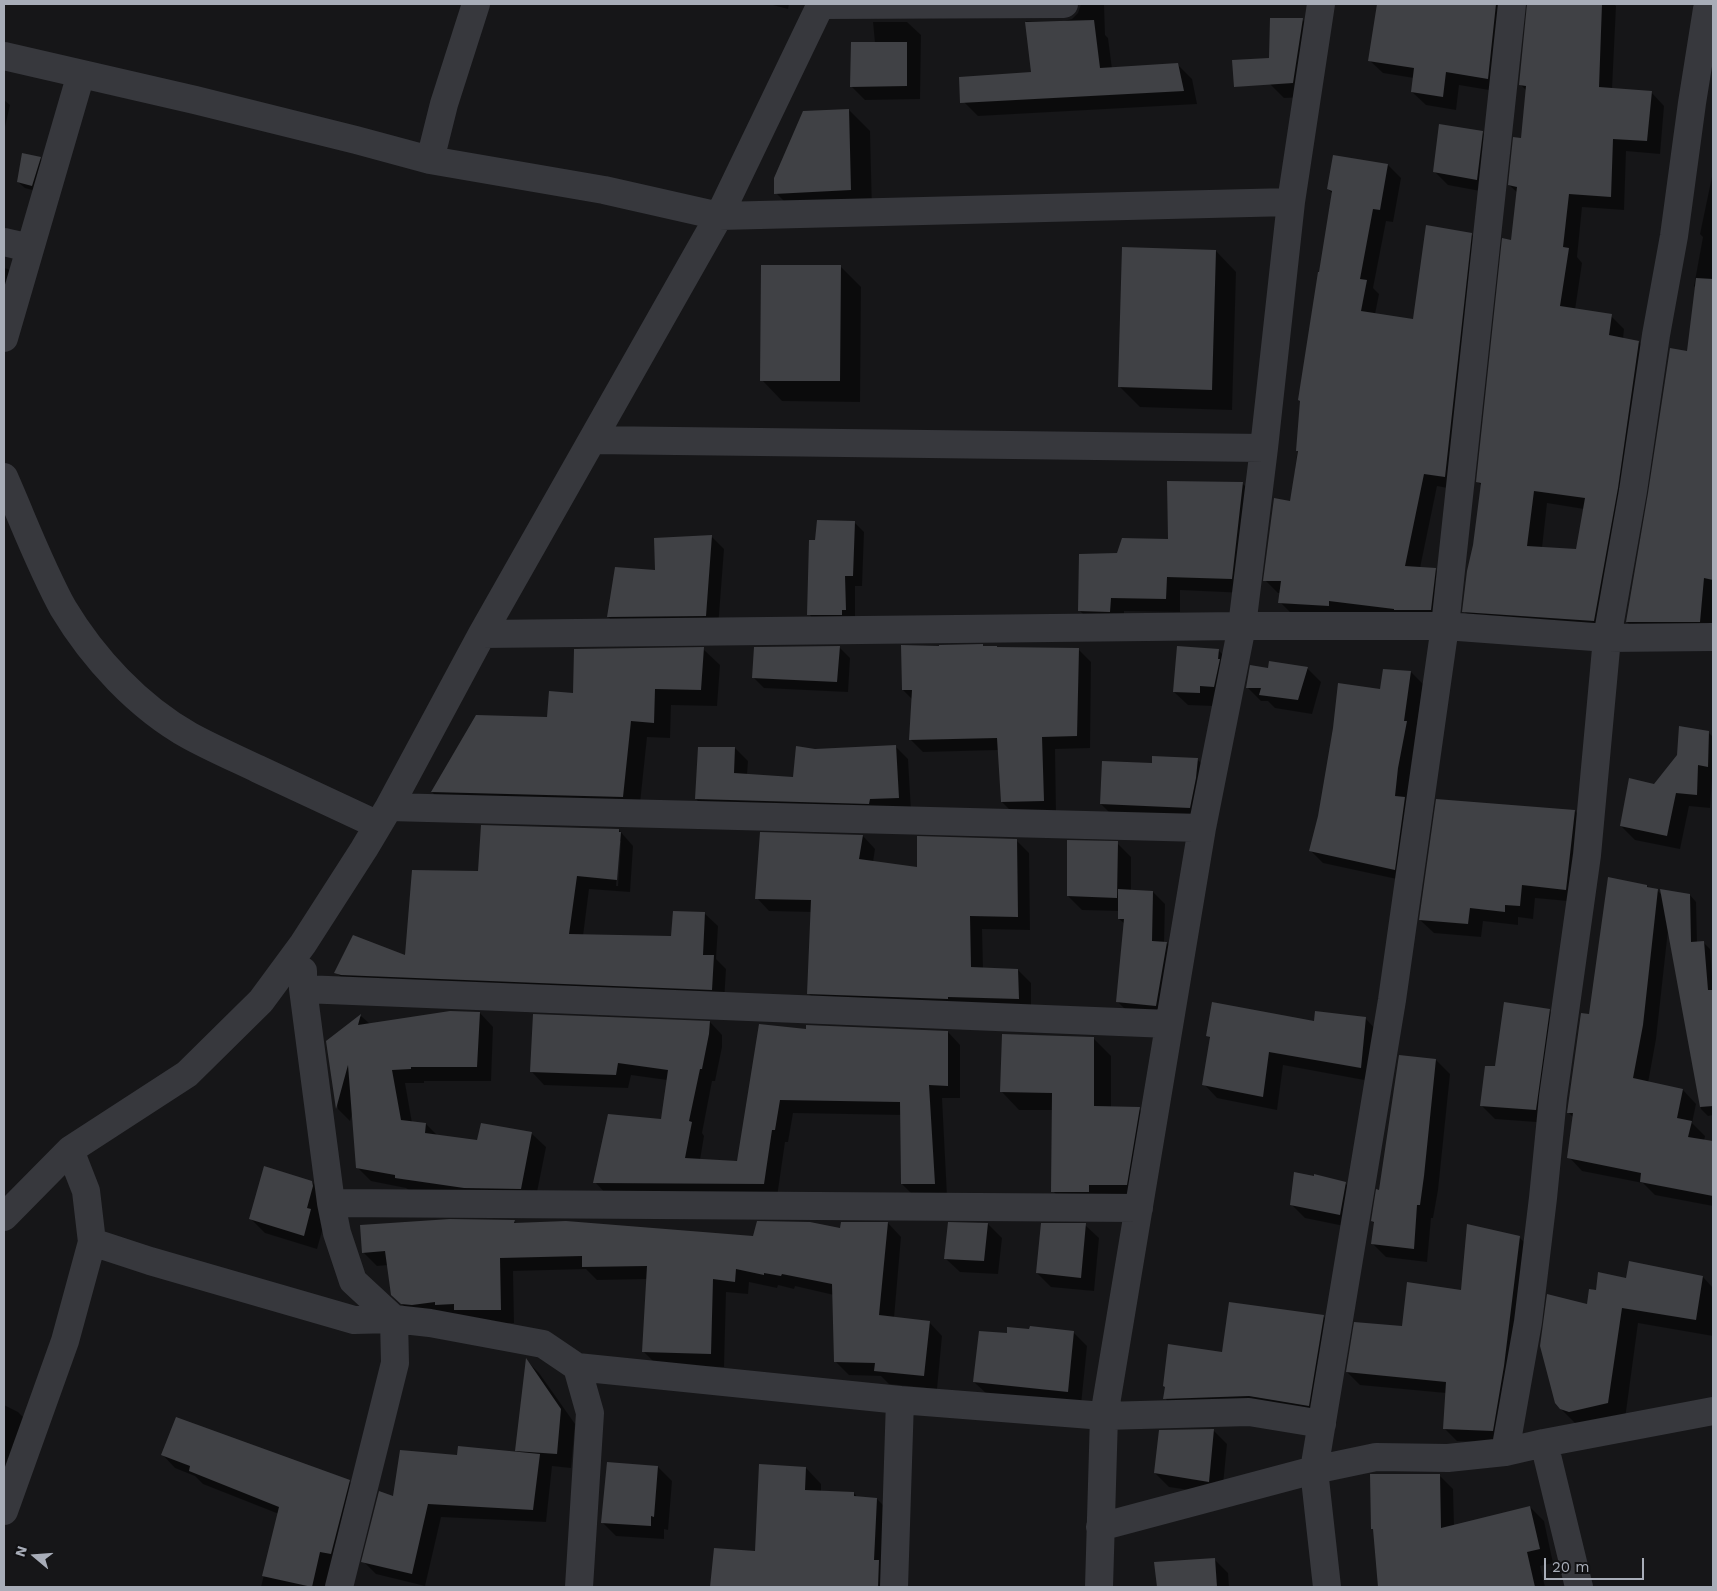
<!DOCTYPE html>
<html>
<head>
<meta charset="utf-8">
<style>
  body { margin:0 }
  #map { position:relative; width:1717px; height:1591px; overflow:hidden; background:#161618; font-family:"Work Sans",sans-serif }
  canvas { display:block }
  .frame { position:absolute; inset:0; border:5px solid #a8adb8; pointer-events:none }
  .north { position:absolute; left:10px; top:1531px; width:50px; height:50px; -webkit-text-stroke:4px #111113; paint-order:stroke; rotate:288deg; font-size:14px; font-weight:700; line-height:20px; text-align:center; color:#a8adb8 }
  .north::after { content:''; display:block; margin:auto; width:18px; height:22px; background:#a8adb8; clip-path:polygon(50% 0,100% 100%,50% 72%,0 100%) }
  .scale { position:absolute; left:1544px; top:1558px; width:100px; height:22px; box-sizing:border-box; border:2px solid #a8adb8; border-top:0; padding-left:6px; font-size:15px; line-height:18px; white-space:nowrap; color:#a8adb8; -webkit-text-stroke:4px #111113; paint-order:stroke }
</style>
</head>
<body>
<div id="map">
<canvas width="1717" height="1591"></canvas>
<div class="frame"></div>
<div class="north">N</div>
<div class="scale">20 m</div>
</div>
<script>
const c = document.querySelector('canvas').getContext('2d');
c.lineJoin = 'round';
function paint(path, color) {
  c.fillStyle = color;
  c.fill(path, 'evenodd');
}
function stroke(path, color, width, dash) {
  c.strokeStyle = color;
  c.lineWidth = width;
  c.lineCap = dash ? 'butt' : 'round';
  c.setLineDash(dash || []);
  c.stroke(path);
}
const shadow = new Path2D(`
  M769,4H789L788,9Z
  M1081,4H1104L1105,35L1108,38L1112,69L1178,65L1192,79L1197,104L978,116L964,102L1032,73L1026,21H1064L1072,19L1078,13Z
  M1434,4H1517L1501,92L1459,85L1456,110L1426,105L1412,92L1414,78L1383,73L1369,60L1451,6Z
  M1529,4H1614L1616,6L1612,89L1651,92L1664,106L1660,154L1626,151L1624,210L1582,207L1577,257L1582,263L1575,310L1611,316L1624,329L1623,339L1639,342L1652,356L1607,634L1477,624L1464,611L1482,486L1478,482L1512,241L1518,193L1509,185L1522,139L1527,91L1520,84ZM1547,503L1584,509L1577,550L1542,548Z
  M1303,20L1316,33L1307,97L1284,98L1270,84Z
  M873,22H907L921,35L920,99L865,100L851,86L875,43Z
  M4,100L10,105L4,131Z
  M849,110L870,131L872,211L797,214L776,193Z
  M1482,132L1496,146L1491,193L1448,185L1434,171Z
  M40,158L46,165L39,192L25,188L18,182Z
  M1388,165L1401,178L1393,222L1386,221L1373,288L1379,294L1375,314L1414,320L1471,234L1484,247L1458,490L1437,486L1420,568L1435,569L1448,582L1444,623L1293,615L1280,602L1281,593H1278L1265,580L1291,502L1320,274L1333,194L1328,189Z
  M1713,172V634L1640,635L1627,622L1688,353L1696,288L1694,286L1703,237L1700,234Z
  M1216,251L1236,272L1232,410L1140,407L1119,386Z
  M840,266L861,287L860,402L782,401L762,380Z
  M4,268L8,269L21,283L4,320Z
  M1242,483L1256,497L1246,593L1180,590V612L1124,611V625H1094L1080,611L1118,554L1169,541Z
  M854,522L864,532L862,586H855V620L818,624L809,614L816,541Z
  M712,537L724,549L718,628L621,629L608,617Z
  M839,647L850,658L848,692L764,688L753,677Z
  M984,648L1078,649L1091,662L1090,748L1055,749L1056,813L1015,815L1002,802L999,750L923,752L910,739L913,700L903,690Z
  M1178,648L1219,651L1233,664L1213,706L1188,705L1174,692Z
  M703,649L720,665L717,706L671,705L670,738L647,737L639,813L448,808L432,792L548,718L575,694Z
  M1307,668L1321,682L1312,714L1275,708L1268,701H1261L1247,687Z
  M1411,672L1423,684L1416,732L1418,734L1407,800L1406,881L1323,863L1311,851L1381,690Z
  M1708,732L1713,737V779H1712L1710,808L1689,806L1680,849L1635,840L1621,826L1655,785Z
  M895,746L908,759L911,811L709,812L696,799L735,748L748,761L747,775L794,778L815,750Z
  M1197,759L1211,773L1204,821L1115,818L1101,804L1153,764Z
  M1437,800L1575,811L1588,824L1579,902L1535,898L1533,919L1518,917V925L1483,921L1481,937L1434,933L1420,920Z
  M619,830L633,846L630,892L589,889L583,936L672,937L704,913L718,926L716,959L726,969L724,1002L349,985L336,972L406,957L479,873ZM619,841H621L618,886H616Z
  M863,836L875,849L873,862L918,868L1016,840L1029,853L1030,930L982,929L983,969L1018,970L1031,983V1011L821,1006L808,993L812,912L769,911L757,898Z
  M1117,843L1131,857V891L1153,892L1165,904L1164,943H1167L1179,955L1168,1018L1130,1014L1118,1002L1125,924L1119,919V911L1082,910L1068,896Z
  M1647,886L1649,888L1657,890L1662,895H1690L1696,902L1697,943L1703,942L1710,949L1713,990V1115L1708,1116L1701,1109L1668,930L1656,1039L1648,1083L1683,1090L1696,1104L1692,1123L1705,1136L1704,1141L1713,1142V1206L1655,1195L1643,1183L1582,1171L1569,1157L1573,1117L1568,1112L1590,1016Z
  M1549,1010L1563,1024L1550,1123L1495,1119L1481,1105Z
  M480,1013L493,1027L491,1081H424V1083H405L412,1123L426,1124L438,1136L478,1142L482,1124L532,1134L546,1147L535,1202L410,1191L406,1188L371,1181L357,1167L352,1114L350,1121L338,1109L327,1042L361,1016L370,1024Z
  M1366,1019L1379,1033L1375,1082L1283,1065L1277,1110L1217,1098L1204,1084L1211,1039L1208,1036L1316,1023Z
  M710,1022L722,1035V1047L715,1081H712L702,1133L704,1136L700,1160L738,1162L807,1030L948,1032L960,1045V1098H942L947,1196L915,1197L902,1184V1115L793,1113L788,1142H785L777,1197L607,1195L595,1182L662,1121L667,1080L631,1075L628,1088L544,1085L532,1072Z
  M1093,1038L1111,1056V1108L1139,1109L1157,1126L1144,1202L1070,1209L1053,1191V1110H1019L1002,1092Z
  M1436,1060L1450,1074L1438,1190L1433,1218H1431L1427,1262L1386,1257L1372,1243L1375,1224L1372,1221L1380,1191Z
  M312,1182L326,1196L324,1224L317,1249L265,1233L251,1219Z
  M1345,1183L1359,1197L1354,1228L1305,1218L1291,1204Z
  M514,1221L517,1224L754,1238L888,1223L901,1237L894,1318L929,1322L942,1336L937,1389L889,1384L881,1376L849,1375L835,1361L834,1295L795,1286L794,1289L778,1285L777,1288L749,1282L748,1294L726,1292L724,1367L657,1365L644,1352L647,1279L597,1280L586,1269L513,1271L514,1323H469L406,1308L392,1294L388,1265L377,1266L363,1252Z
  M988,1224L1002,1238L998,1274L960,1272L946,1259Z
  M1085,1225L1099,1238L1094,1291L1051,1287L1037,1273Z
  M1519,1237L1532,1250L1505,1443L1457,1441L1444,1428L1446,1393L1360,1385L1347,1372L1462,1291Z
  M1703,1277L1713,1288V1336L1638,1323L1625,1419L1578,1426L1561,1409L1588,1305L1597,1291Z
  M1323,1316L1336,1329L1321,1418L1177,1411L1165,1398L1223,1353Z
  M1073,1332L1087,1346L1081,1405L988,1395L974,1382L1008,1335Z
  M527,1361L539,1373L575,1424L571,1468L552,1466L546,1522L441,1517L425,1586L376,1574L363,1561L394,1497L458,1456L519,1453L516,1451Z
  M4,1405L18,1412L31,1425L4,1495Z
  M1213,1430L1227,1444L1222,1495L1169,1487L1155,1473Z
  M162,1454L349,1481L362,1494L328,1587H261L279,1514L203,1484L195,1476L175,1468Z
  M658,1467L672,1481L668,1530L664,1529V1539L616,1536L602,1522Z
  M806,1468L821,1484V1492L854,1493L858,1498L877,1499L892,1514L894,1587H711L715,1550L756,1552Z
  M1439,1475L1453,1489L1454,1526L1530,1507L1544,1521L1553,1563L1540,1566L1545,1587H1379L1374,1530L1372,1528Z
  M1214,1559L1228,1573L1229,1587H1158L1156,1563Z`);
const building = new Path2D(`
  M1377,4H1496L1488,79L1446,72L1443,97L1411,92L1414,68L1368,61Z
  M1527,4H1602L1599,87L1652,91L1647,141L1613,139L1611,197L1569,194L1563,247L1569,248L1560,306L1612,314L1609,335L1639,341L1618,488L1594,621L1462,612L1467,571L1473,545L1481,483L1476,482L1502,238L1511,240L1517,187L1508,185L1513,137L1521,138L1526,86L1519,85ZM1534,491L1585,498L1576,549L1527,546Z
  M1270,18H1303L1293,83L1234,87L1232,60L1269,58Z
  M1094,20L1100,68L1178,63L1184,91L960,103L959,77L1031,72L1025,22Z
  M851,42H907V86L850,87Z
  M849,109L851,190L774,194V178L803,111Z
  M1439,124L1483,131L1477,180L1433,172Z
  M22,153L41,157L32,186L17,182Z
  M1333,155L1388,164L1380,210L1373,209L1360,279L1367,280L1361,311L1413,319L1426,225L1472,233L1445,477L1424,474L1405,566L1436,568L1431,610H1394V609L1329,601V606L1278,603L1281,581H1263L1274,498L1290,501L1298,451H1296L1300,401L1298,400L1318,272H1319L1332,191L1327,189Z
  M1122,247L1216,250L1212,390L1118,387Z
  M761,265H841L840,381H760Z
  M1696,278L1713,279V580L1704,578L1700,622H1626L1648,493L1670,348L1687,351Z
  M1167,481L1243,482L1232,579L1167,577L1166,599L1111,598L1110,612L1078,611L1079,554L1117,553L1122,538L1168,539Z
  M817,520L855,521L853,576H845L846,610H842V615H807L809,540H815Z
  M712,535L706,616L607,617L615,567L655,570L654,538Z
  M983,644V646H997V647L1079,648L1077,736L1042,737L1044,801L1001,802L997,738L909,740L912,690H902L901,645L939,646V645Z
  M840,646L837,682L752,678L754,647Z
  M1177,646L1219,649L1218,659H1220L1214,687L1200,686V693L1173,692Z
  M704,647L701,690L655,689L654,723L631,721L623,797L431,792L476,715L547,717L549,691L573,693L574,649Z
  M1269,661L1308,667L1298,700L1259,695L1261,688H1246L1250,665L1268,668Z
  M1383,669L1411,671L1404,721H1407L1398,768L1395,796L1405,797L1395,870L1309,851L1318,816L1333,728L1338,683L1380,689Z
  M1679,726L1709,731L1708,767L1698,765L1697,795L1676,793L1667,836L1620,826L1629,778L1654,784L1677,755Z
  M896,745L899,798L870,799L869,804L695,799L698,747H735L734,773L793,777L796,746L815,749Z
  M1152,756L1198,758L1196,778L1190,808L1100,804L1102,761L1152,763Z
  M1436,799L1575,810L1566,890L1522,885L1520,906L1505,905V912L1470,908L1468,924L1419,920Z
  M481,825L619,829V832H621L617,880L577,876L569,934L671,936L673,911L705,912L703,955H714L712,990L341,975L334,973L353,935L405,955L412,870L478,871Z
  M760,832L863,835L859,859L917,867V836L1017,839L1018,917L970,916L971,967L1018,969L1019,999L948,997V999L807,994L811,900L755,899Z
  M1067,840L1118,841L1117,898L1067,896Z
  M1608,877L1647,885V887L1658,889L1643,1025L1633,1078L1683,1089L1677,1118L1692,1121L1688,1137L1713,1141V1196L1640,1182L1641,1173L1567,1158L1573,1113H1567L1581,1013L1589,1014Z
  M1118,889L1153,891L1152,941L1167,942L1156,1006L1116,1002L1124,919H1118Z
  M1660,889L1690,894L1691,942L1704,941L1708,990H1713V1106L1700,1107Z
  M1212,1002L1314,1021L1315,1011L1366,1017L1361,1068L1269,1052L1263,1097L1202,1085L1210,1037L1206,1036Z
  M1504,1002L1550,1009L1536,1110L1480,1106L1485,1066H1495Z
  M450,1011L480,1012L477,1067H411V1069L392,1070L401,1120L426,1123L425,1133L477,1140L481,1123L532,1132L521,1189L464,1188L395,1178V1175L356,1168L348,1065L336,1109L326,1041L361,1014L358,1025Z
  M533,1014L710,1021L709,1034L702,1069H700L689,1121L692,1122L685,1158L737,1161L759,1024L806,1029V1025L948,1031V1086L929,1085L935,1184H901L900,1102L780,1100L775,1130H772L764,1184L593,1183L608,1114L661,1119L668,1070L618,1063L616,1075L530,1072Z
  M1002,1034L1094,1037V1106L1140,1107L1127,1185H1089V1192H1051L1052,1093L1000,1092Z
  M1399,1055L1436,1059L1424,1176L1420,1205H1417L1414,1249L1371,1244L1374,1222L1371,1221L1376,1189L1379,1190Z
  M264,1166L312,1181L313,1186L307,1208L311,1209L304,1236L249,1219Z
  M1294,1172L1314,1176V1174L1346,1182L1340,1215L1290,1205Z
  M450,1219L515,1220L514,1223L566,1221L753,1236L757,1221L810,1222L840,1228L841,1222H888L879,1315L930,1321L924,1376L874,1371L875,1363L834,1362L832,1284L782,1274L781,1276L764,1273V1275L736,1269L735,1282L713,1279L711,1354L642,1352L647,1266L582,1267V1256L500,1258L501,1310H454V1304L435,1305V1302L412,1305L401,1304L391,1295L385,1251L362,1253L360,1225Z
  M948,1222L988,1223L984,1261L944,1259Z
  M1041,1223H1086L1081,1278L1036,1273Z
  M1467,1224L1520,1236L1504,1366L1493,1431L1443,1429L1446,1382L1346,1372L1354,1322L1402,1326L1407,1282L1461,1290Z
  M1629,1261L1703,1276L1696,1320L1622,1308L1608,1403L1569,1412L1560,1409L1555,1403L1540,1346L1547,1294L1587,1304L1589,1289L1596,1290L1598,1272L1626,1278Z
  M1229,1302L1324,1315L1309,1406L1249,1396L1163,1399L1165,1387L1163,1386L1168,1344L1222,1352Z
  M1030,1326L1074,1331L1068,1392L973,1382L979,1331L1007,1333V1327L1029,1329Z
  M526,1358L561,1409L557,1454L515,1451Z
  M176,1417L350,1480L331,1554L320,1552L312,1587L262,1576L279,1507L189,1471L190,1466L161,1455Z
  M1214,1429L1209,1482L1154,1473L1159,1430Z
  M458,1446L540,1454L533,1510L428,1504L412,1574L361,1562L379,1491L393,1496L400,1450L457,1455Z
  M607,1462L658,1466L654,1517L651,1516V1526L601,1523Z
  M759,1464L806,1467L805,1490L854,1492V1496L877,1498L874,1560H879L878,1587H710L714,1548L755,1551Z
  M1370,1474H1440L1441,1528L1530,1506L1540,1549L1527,1552L1535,1587H1378L1373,1529H1371Z
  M1215,1558L1217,1587H1157L1154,1562Z`);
const minor = new Path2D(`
  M821,5L1064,4
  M4,56L195,100L356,140L430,160L604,190L719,216L1291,202
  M430,160L444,104L476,4
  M4,242L30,248
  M4,338L81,74
  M592,440L1264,448
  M4,477C23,520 40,566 63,608C93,658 138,707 190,736C212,748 235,758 258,769C298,788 338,806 378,825
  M482,634L1242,626H1445L1607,638L1713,637
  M389,807L1202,828
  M303,971V989L331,1203L337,1233L353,1281L394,1319L430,1323L543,1344L577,1367L590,1413L579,1587
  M303,989L1169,1024
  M331,1203L1139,1208
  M4,1217L70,1150L187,1074L261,1001L303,944L364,849L389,807L482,634L719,216L821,4
  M92,1242L150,1261L354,1320L394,1319L395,1363L339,1587
  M577,1367L900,1400L894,1587
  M900,1400L1104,1416L1249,1412L1322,1424
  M1544,1443L1579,1587
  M1505,1452L1528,1322L1543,1198L1553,1097L1587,855L1607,638L1633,491L1656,335L1674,236L1692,103L1707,9
  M4,1511L65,1341L92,1242L86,1191L70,1150
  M1100,1527L1314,1470L1376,1457L1448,1458L1505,1452L1544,1443L1713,1411
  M1099,1587L1104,1416L1202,828L1242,626L1264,448L1291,202L1321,4
  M1327,1587L1314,1470L1392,1000L1445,626L1512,4`);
paint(shadow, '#0007');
paint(building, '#404145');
stroke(minor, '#37383d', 28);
</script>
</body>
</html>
